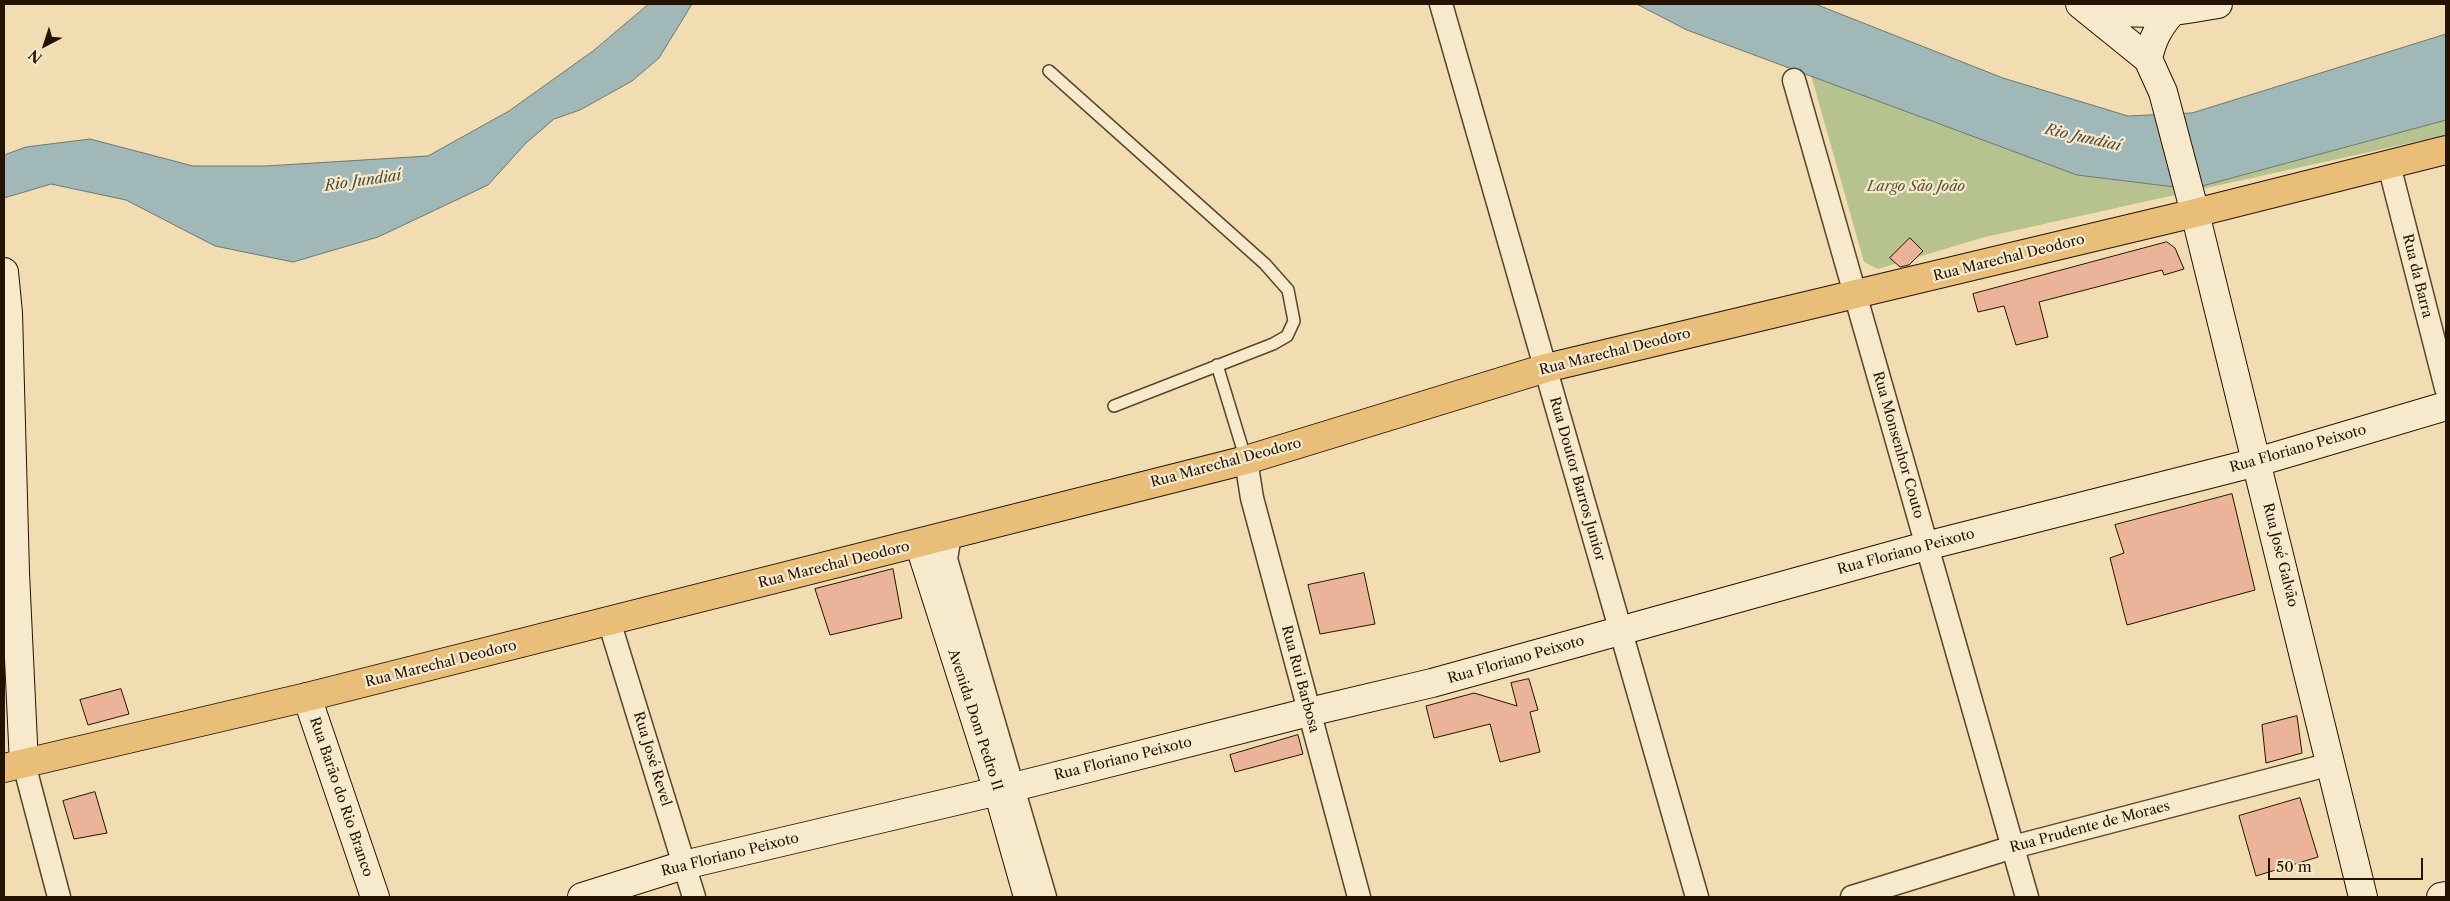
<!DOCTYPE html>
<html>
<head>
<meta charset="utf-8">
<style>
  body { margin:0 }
  #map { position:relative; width:2450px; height:901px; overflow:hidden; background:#f1ddb1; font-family:"Libre Caslon Text",serif }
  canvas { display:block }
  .frame { position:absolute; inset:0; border:5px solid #241300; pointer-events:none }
  .north { position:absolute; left:20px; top:20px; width:50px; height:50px; -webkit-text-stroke:4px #f6e9cc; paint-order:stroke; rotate:220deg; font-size:14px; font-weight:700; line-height:20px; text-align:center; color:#241300 }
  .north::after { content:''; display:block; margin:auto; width:18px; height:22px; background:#241300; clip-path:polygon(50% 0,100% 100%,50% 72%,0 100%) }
  .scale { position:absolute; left:2268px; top:858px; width:155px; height:22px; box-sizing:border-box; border:2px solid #241300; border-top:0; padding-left:6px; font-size:15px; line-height:18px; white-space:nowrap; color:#241300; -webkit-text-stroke:4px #f6e9cc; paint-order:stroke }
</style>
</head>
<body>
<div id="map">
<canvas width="2450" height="901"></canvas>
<div class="frame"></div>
<div class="north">N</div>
<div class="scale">50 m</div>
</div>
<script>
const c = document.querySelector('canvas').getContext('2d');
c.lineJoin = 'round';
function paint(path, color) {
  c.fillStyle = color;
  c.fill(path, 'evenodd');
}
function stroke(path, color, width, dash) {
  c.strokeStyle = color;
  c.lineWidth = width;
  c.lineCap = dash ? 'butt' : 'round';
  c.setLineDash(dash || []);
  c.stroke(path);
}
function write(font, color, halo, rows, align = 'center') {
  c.font = font + ' "Libre Caslon Text",serif';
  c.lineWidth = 4.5;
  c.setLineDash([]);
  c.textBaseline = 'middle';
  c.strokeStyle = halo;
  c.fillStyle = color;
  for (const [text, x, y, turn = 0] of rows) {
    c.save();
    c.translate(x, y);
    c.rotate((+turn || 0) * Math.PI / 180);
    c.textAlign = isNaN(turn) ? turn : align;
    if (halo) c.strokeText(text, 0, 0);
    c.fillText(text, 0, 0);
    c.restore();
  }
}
const green = new Path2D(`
  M1811,75L2077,175L2191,189L2446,120V135L1985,237L1878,269L1864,262Z`);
const water = new Path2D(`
  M649,4H692L659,58L632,81L580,110L554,119L526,143L488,185L378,237L293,262L215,246L126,200L51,184L4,198V155L26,147L90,139L193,166H266L428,156L509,111L593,51Z
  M1637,4H1815L2003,78L2128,116L2192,113L2446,34V120L2191,189L2077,175L1687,30Z`);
const building = new Path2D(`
  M1910,238L1923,251L1909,265L1900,267L1890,258Z
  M2167,242L2175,248L2184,269L2164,275L2162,270L2039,302L2048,337L2016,345L2004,306L1978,312L1973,294Z
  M2232,494L2255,590L2127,625L2110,558L2124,553L2115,525Z
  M893,569L902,618L830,635L815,589Z
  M1364,573L1375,624L1320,634L1308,585Z
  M1529,679L1538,710L1530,712L1540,752L1500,762L1490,724L1434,738L1426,706L1474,693L1517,706L1511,683Z
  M121,689L129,714L88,725L80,700Z
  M2297,716L2302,753L2266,763L2262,725Z
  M1298,735L1303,754L1235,772L1230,755Z
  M95,792L107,833L74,839L63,801Z
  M2300,798L2318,857L2256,876L2239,816Z`);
const lane = new Path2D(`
  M1049,71L1265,264L1288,290L1294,321L1287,336L1273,344L1114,406
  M1217,365L1246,460`);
const street = new Path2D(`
  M1441,4L1697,897
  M1794,80L2027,897
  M2389,165L2446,388
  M1246,460L1252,498L1359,897
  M950,535L946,559L1045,897
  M609,621L694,897
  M24,764L59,897
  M1852,897L2013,847L2331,764`);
const secondary = new Path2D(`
  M2080,4L2148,59L2163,92L2195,213L2363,897
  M2087,4C2131,19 2173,12 2218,4
  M2148,59C2152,40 2158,28 2171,13
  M4,272L8,313L15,573L24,764
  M919,543L998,791L1028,897
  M307,697L375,897
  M582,897L684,865L998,791L1309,712L1432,683L1926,546L2257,462L2446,406
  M2441,897L2446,896`);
const primary = new Path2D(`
  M4,768L307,697L1246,460L1546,368L2195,213L2446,150`);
const parkNames = [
  ["Largo São João",1916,187]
];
const streetNames = [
  ["Rua Marechal Deodoro",2009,258,-14],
  ["Rua da Barra",2417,276,76],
  ["Rua Marechal Deodoro",1615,352,-14],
  ["Rua Monsenhor Couto",1898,445,74],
  ["Rua Floriano Peixoto",2298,449,-16],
  ["Rua Marechal Deodoro",1226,463,-15],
  ["Rua Doutor Barros Junior",1577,479,74],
  ["Rua Floriano Peixoto",1906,552,-15],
  ["Rua José Galvão",2280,555,76],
  ["Rua Marechal Deodoro",834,565,-14],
  ["Rua Floriano Peixoto",1516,660,-16],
  ["Rua Marechal Deodoro",441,664,-14],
  ["Rua Rui Barbosa",1300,679,75],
  ["Avenida Dom Pedro II",975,720,72],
  ["Rua José Revel",652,759,73],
  ["Rua Floriano Peixoto",1123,759,-14],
  ["Rua Barão do Rio Branco",341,797,71],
  ["Rua Prudente de Moraes",2090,827,-15],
  ["Rua Floriano Peixoto",730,855,-14]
];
const waterNames = [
  ["Rio Jundiaí",2083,138,13],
  ["Rio Jundiaí",363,181,-8]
];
paint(green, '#b6c28f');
paint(water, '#a1b8b8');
stroke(water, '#6f766e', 1);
paint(building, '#ebb399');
stroke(building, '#241300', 1);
stroke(lane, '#57462c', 14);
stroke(street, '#57462c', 25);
stroke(secondary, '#241300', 30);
stroke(primary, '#241300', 30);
stroke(lane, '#f6e9cc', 11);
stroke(street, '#f6e9cc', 22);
stroke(secondary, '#f6e9cc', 28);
stroke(primary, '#e8be78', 28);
write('italic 14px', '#575032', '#f6e9cc', parkNames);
write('14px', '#241300', '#f6e9cc', streetNames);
write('italic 15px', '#504d40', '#f6e9cc', waterNames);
</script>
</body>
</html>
